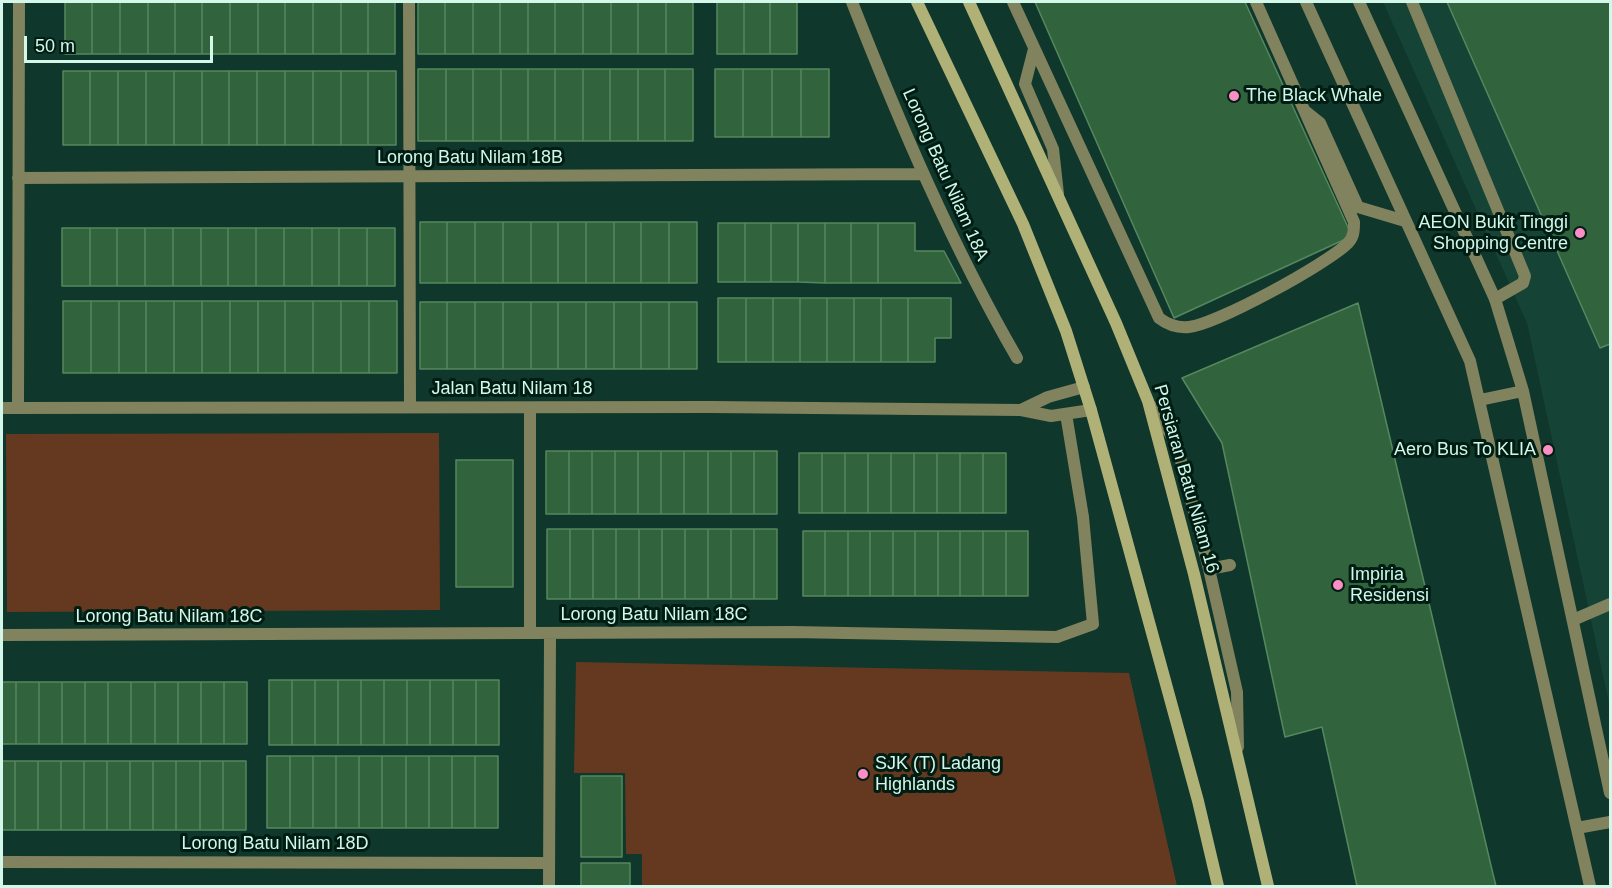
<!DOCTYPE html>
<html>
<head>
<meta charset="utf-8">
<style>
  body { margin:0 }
  #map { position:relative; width:1612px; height:888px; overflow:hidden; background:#0f372b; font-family:Helvetica,sans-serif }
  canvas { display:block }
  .frame { position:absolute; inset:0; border:3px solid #d3f7e9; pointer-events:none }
  .scale { position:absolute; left:24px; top:36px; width:189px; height:27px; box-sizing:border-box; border:3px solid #d3f7e9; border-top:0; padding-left:8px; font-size:18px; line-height:21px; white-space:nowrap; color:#d3f7e9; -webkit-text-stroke:4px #001d14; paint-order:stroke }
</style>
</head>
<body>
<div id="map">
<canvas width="1612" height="888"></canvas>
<div class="frame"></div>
<div class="scale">50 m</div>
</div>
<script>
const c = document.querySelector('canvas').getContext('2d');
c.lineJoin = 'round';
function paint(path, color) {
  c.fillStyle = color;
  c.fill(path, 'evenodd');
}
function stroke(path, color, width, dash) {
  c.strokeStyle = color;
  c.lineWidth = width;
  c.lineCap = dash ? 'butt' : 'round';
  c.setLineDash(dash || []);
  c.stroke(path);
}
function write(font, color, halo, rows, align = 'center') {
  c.font = font + ' Helvetica,sans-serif';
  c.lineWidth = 6;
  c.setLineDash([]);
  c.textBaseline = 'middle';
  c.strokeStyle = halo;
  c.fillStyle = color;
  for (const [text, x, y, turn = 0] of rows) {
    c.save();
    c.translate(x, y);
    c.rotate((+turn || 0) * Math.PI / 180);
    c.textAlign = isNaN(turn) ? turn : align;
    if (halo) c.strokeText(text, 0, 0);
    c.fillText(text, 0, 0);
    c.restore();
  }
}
const built = new Path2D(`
  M1383,2H1610V708L1527,323Z`);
const green = new Path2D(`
  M439,433L440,610L7,612L6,434Z
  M576,662L1129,673L1177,886H642V854H626L625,773H574Z`);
const building = new Path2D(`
  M65,2H92V54H65Z
  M92,2H120V54H92Z
  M120,2H148V54H120Z
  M148,2H175V54H148Z
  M175,2H202V54H175Z
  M202,2H230V54H202Z
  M230,2H258V54H230Z
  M258,2H285V54H258Z
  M285,2H313V54H285Z
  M313,2H341V54H313Z
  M341,2H368V54H341Z
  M368,2H395V54H368Z
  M418,2H445V54H418Z
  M445,2H473V54H445Z
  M473,2H500V54H473Z
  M500,2H528V54H500Z
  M528,2H555V54H528Z
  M555,2H583V54H555Z
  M583,2H611V54H583Z
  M611,2H638V54H611Z
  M638,2H666V54H638Z
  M666,2H693V54H666Z
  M717,2H744V54H717Z
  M744,2H770V54H744Z
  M770,2H797V54H770Z
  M1035,2H1245L1352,236L1174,318Z
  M1447,2H1610V344L1600,348Z
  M418,69H446V141H418Z
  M446,69H473V141H446Z
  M473,69H501V141H473Z
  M501,69H528V141H501Z
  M528,69H555V141H528Z
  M555,69H583V141H555Z
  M583,69H610V141H583Z
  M610,69H638V141H610Z
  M638,69H665V141H638Z
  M665,69H693V141H665Z
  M715,69H743V137H715Z
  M743,69H772V137H743Z
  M772,69H801V137H772Z
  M801,69H829V137H801Z
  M63,71H90V145H63Z
  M90,71H118V145H90Z
  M118,71H146V145H118Z
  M146,71H174V145H146Z
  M174,71H202V145H174Z
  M202,71H229V145H202Z
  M229,71H257V145H229Z
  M257,71H285V145H257Z
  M285,71H313V145H285Z
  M313,71H341V145H313Z
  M341,71H368V145H341Z
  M368,71H396V145H368Z
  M420,222H447V283H420Z
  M447,222H475V283H447Z
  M475,222H503V283H475Z
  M503,222H531V283H503Z
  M531,222H558V283H531Z
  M558,222H586V283H558Z
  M586,222H614V283H586Z
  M614,222H641V283H614Z
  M641,222H669V283H641Z
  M669,222H697V283H669Z
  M718,223H745V282H718Z
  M745,223H771V282H745Z
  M771,223H798V282H771Z
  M798,223H825V283L798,282Z
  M825,223H851V283H825Z
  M851,223H878V283H851Z
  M878,223H915V251H944L961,283H878Z
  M62,228H90V286H62Z
  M90,228H117V286H90Z
  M117,228H145V286H117Z
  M145,228H173V286H145Z
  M173,228H201V286H173Z
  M201,228H228V286H201Z
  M228,228H256V286H228Z
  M256,228H284V286H256Z
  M284,228H312V286H284Z
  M312,228H339V286H312Z
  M339,228H367V286H339Z
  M367,228H395V286H367Z
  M718,298H746V362H718Z
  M746,298H773V362H746Z
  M773,298H800V362H773Z
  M800,298H827V362H800Z
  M827,298H854V362H827Z
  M854,298H881V362H854Z
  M881,298H908V362H881Z
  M908,298H951V338H935V362H908Z
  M63,301H91V373H63Z
  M91,301H119V373H91Z
  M119,301H146V373H119Z
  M146,301H174V373H146Z
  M174,301H202V373H174Z
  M202,301H230V373H202Z
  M230,301H258V373H230Z
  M258,301H285V373H258Z
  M285,301H313V373H285Z
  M313,301H341V373H313Z
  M341,301H369V373H341Z
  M369,301H397V373H369Z
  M420,302H447V369H420Z
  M447,302H475V369H447Z
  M475,302H503V369H475Z
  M503,302H531V369H503Z
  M531,302H558V369H531Z
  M558,302H586V369H558Z
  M586,302H614V369H586Z
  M614,302H641V369H614Z
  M641,302H669V369H641Z
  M669,302H697V369H669Z
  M1358,303L1493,874L1496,886H1357L1322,727L1285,737L1222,443L1182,378Z
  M546,451H569V514H546Z
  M569,451H592V514H569Z
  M592,451H615V514H592Z
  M615,451H638V514H615Z
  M638,451H661V514H638Z
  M661,451H684V514H661Z
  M684,451H708V514H684Z
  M708,451H731V514H708Z
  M731,451H754V514H731Z
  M754,451H777V514H754Z
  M799,453H822V513H799Z
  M822,453H845V513H822Z
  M845,453H868V513H845Z
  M868,453H891V513H868Z
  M891,453H914V513H891Z
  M914,453H937V513H914Z
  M937,453H960V513H937Z
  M960,453H983V513H960Z
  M983,453H1006V513H983Z
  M456,460H513V587H456Z
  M547,529H570V599H547Z
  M570,529H593V599H570Z
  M593,529H616V599H593Z
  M616,529H639V599H616Z
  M639,529H662V599H639Z
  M662,529H685V599H662Z
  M685,529H708V599H685Z
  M708,529H731V599H708Z
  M731,529H754V599H731Z
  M754,529H777V599H754Z
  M803,531H825V596H803Z
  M825,531H848V596H825Z
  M848,531H870V596H848Z
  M870,531H893V596H870Z
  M893,531H915V596H893Z
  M915,531H938V596H915Z
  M938,531H960V596H938Z
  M960,531H983V596H960Z
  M983,531H1006V596H983Z
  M1006,531H1028V596H1006Z
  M269,680H292V745H269Z
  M292,680H315V745H292Z
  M315,680H338V745H315Z
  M338,680H361V745H338Z
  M361,680H384V745H361Z
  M384,680H407V745H384Z
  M407,680H430V745H407Z
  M430,680H453V745H430Z
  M453,680H476V745H453Z
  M476,680H499V745H476Z
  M2,682H16V744H2Z
  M16,682H39V744H16Z
  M39,682H62V744H39Z
  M62,682H85V744H62Z
  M85,682H108V744H85Z
  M108,682H131V744H108Z
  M131,682H155V744H131Z
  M155,682H178V744H155Z
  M178,682H201V744H178Z
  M201,682H224V744H201Z
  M224,682H247V744H224Z
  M267,756H290V828H267Z
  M290,756H313V828H290Z
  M313,756H336V828H313Z
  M336,756H359V828H336Z
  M359,756H382V828H359Z
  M382,756H406V828H382Z
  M406,756H429V828H406Z
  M429,756H452V828H429Z
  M452,756H475V828H452Z
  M475,756H498V828H475Z
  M2,761H15V830H2Z
  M15,761H38V830H15Z
  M38,761H61V830H38Z
  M61,761H84V830H61Z
  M84,761H107V830H84Z
  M107,761H130V830H107Z
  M130,761H153V830H130Z
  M153,761H176V830H153Z
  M176,761H200V830H176Z
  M200,761H223V830H200Z
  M223,761H246V830H223Z
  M581,776H622V857H581Z
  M581,863H630V886H581Z`);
const lane = new Path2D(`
  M409,2L410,407
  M1013,2L1159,318C1168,325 1178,328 1189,327C1217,324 1327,264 1348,243C1354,237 1354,230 1354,222L1256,2
  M1412,2L1525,276L1523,283L1495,299
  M1034,49L1025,84L1053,149L1058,194
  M1305,111L1320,123L1358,207L1405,221
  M1150,405L1176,442L1209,569L1237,692L1238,747
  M530,408V633
  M1209,569L1230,565
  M1573,620L1610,604`);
const street = new Path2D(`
  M852,2C900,124 951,244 1017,358
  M1306,2L1470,361L1590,886
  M1359,2L1495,299L1523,391L1610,793
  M18,178L923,174
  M1480,400L1523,391
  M2,408L711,407L1021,410L1051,416L1091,410
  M18,408L19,2
  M1021,410L1048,397L1084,387
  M2,635L793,632L1057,637L1093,624L1083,517L1066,414
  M1577,828L1610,822
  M2,862L549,863
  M549,886L550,634`);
const secondary = new Path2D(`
  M917,2L1023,224L1066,331L1091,410L1198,801L1218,886
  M969,2L1116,323L1148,401L1194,574L1268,886`);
const markers = [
  [1234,96,6,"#fb8fc5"],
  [1580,233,6,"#fb8fc5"],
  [1548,450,6,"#fb8fc5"],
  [1338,585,6,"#fb8fc5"],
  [863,774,6,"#fb8fc5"]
];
const poiNames = [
  ["The Black Whale",1246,96],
  ["AEON Bukit Tinggi",1568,223,"right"],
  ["Shopping Centre",1568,244,"right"],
  ["Aero Bus To KLIA",1536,450,"right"],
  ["Impiria",1350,575],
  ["Residensi",1350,596],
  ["SJK (T) Ladang",875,764],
  ["Highlands",875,785]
];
const streetNames = [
  ["Lorong Batu Nilam 18B",470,158],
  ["Lorong Batu Nilam 18A",945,175,66],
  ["Jalan Batu Nilam 18",512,389],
  ["Persiaran Batu Nilam 16",1186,479,74],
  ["Lorong Batu Nilam 18C",654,615],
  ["Lorong Batu Nilam 18C",169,617],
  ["Lorong Batu Nilam 18D",275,844]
];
paint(built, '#154335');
paint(green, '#653920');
paint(building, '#31633d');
stroke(building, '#55885f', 1.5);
stroke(lane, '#81825e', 12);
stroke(street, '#81825e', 12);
stroke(secondary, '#b0b176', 12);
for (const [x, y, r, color] of markers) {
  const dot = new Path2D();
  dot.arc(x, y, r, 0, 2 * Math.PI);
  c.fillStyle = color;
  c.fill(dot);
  stroke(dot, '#001d14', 2);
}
write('18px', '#d3f7e9', '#001d14', poiNames, 'left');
write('18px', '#d3f7e9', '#001d14', streetNames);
</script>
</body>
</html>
